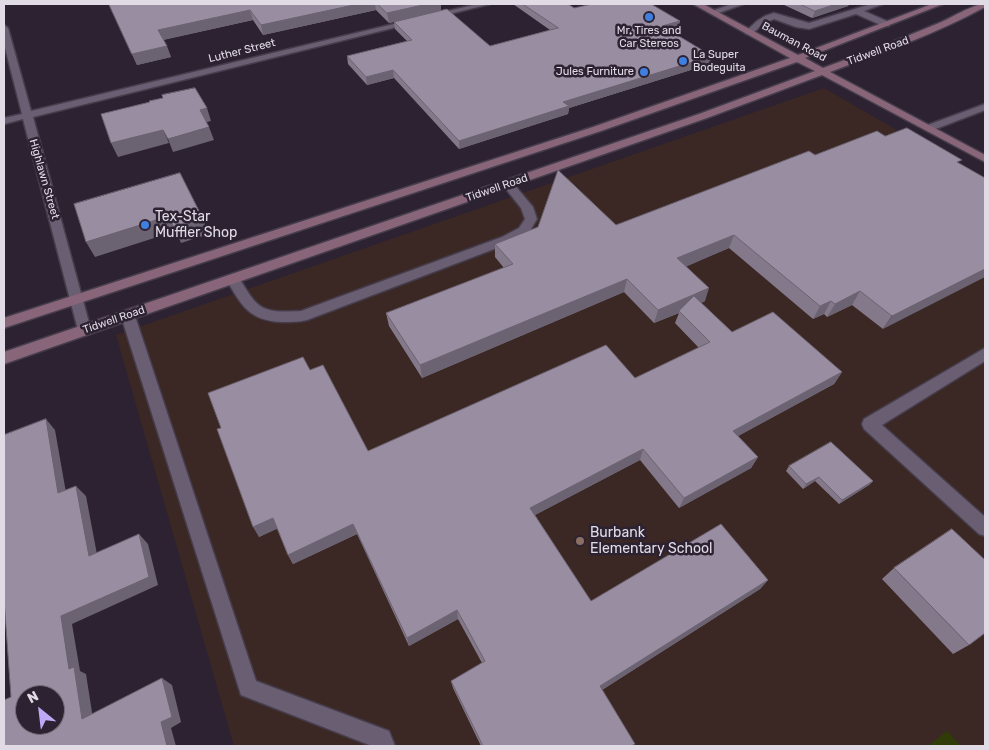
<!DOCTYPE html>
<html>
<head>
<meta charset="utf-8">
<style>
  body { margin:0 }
  #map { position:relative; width:989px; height:750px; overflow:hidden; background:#2c2232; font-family:Rubik,sans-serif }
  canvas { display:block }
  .frame { position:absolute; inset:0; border:5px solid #e1dbe6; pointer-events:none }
  .north { position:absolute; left:15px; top:685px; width:50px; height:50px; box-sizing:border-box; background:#2c2232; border:1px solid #746c7a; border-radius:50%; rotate:331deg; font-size:14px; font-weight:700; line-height:20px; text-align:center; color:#e1dbe6 }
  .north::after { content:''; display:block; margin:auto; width:18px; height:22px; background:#bda9f5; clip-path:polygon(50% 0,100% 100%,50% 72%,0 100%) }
</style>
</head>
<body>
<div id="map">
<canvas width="989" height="750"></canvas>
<div class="frame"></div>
<div class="north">N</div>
</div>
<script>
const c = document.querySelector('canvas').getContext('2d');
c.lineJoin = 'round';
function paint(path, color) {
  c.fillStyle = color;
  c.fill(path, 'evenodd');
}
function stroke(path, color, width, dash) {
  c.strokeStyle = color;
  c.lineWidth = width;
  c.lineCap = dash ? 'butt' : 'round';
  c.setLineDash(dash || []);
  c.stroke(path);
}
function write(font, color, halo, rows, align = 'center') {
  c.font = font + ' Rubik,sans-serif';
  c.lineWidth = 5;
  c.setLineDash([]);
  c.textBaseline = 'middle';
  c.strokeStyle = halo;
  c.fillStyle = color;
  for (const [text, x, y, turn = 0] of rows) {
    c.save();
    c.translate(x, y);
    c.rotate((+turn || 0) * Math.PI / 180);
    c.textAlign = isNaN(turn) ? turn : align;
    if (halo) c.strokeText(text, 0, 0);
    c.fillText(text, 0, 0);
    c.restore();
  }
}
const education = new Path2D(`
  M824,88L985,181V746H234L116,335Z`);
const green = new Path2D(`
  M947,731L961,746H928Z`);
const lane = new Path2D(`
  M732,4H744L713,15L709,12Z
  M871,4H883L864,11L889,22V26H883L856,14L809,29L796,27L774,19L763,24L752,34H746L745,32L757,21L765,16L774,13L809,23Z
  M985,104V110L933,130H925L924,128L925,126Z
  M508,181L512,182L533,207L537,219L528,234L510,243L307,320C299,322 291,322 283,322C249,321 242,306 226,279L228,276H238C258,310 261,313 301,311L502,237L519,228L525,219L521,208L502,184Z
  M128,311L133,312L135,316L256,681L389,731L395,746H372L241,695L121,316L123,312Z
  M985,348V361L882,425L985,517V536L979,534L864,429L862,424L864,419Z`);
const street = new Path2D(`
  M477,4H490L33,117L91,330L89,334L84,335L79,334L23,119L4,124V118L22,114L4,44V25L8,28L31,111Z`);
const secondary = new Path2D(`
  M693,4H703L798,55L932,4H943L805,58L823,68C862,54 901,39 939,23C951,18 973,4 985,4V7C936,34 883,52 830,72L985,155V162L822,75L707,118L4,364V352L699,114L815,71L797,62L601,131L4,328V318L593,127L790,58Z`);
const wall = new Path2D(`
  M109,4H441V11L490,46L550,30L513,4H568L574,8L680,21L678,28L670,31L712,56L710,64L569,108L568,114L459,149L394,78L367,85L348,64L347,56L407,41L395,29L394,22L415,17L389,23L376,10L263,35L253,20L163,40L171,57L137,65Z
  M782,4H849L848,6L812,18Z
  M885,136L960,164L985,178L883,329L852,305L827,317L824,314L813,319L729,248L686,266L705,301L701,303L732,332L842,372L834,384L738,436L758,457L751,468L679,508L640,460L535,515L591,601L768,580L760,589L602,690L633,746H481L453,688L451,681L482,663L458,619L409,646L357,534L293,564L288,555L277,528L259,537L221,428L310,370L368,451L635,378L699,348L675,323L679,313L654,323L624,292L422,378L389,326L386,313L504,268L495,257V244L616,225L815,155Z
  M789,466L873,481L869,485L839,504L815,481L803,489L786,471Z
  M894,568L969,645L953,654L882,579Z`);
const shadedWall = new Path2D(`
  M358,4H375L376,10L263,35L261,25Z
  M427,4H441V11L389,23L387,13Z
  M836,4H849L848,6L812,18L815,11Z
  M250,10L253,20L162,40L158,30Z
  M680,21L678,28L661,33L662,26Z
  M167,46L171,57L137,65L132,54Z
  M712,56L710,64L569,108L568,114L459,149V141L563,102Z
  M393,70L394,78L367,85L366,77Z
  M207,108L211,121L204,123L200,110Z
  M209,127L214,140L173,152L168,139Z
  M163,130L169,143L118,157L111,143Z
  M169,216L203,219L209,234L181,243L176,231L95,257L86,242Z
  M734,235L729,248L674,272L677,258Z
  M985,269V277L883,329L892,316Z
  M627,279L624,292L422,378L420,365Z
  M709,288L705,301L680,312L679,311V313L654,323L658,310Z
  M860,291L852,305L827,317L835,304Z
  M831,301L824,314L813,319L820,306Z
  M842,372L834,384L727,442L733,431Z
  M46,419L55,430L68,504L58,493Z
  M643,449L640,460L529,518L530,508Z
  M758,457L751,468L679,508L684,498Z
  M819,477L815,481L803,489L806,484Z
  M873,481L869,485L839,504L842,500Z
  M76,486L86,496L99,565L89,556Z
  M273,518L279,528L259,537L253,527Z
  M353,524L357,534L293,564L288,555Z
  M139,534L148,544L158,585L72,624L80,671L86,674L94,725L82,719L69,669L61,616Z
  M768,580L760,589L597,693L600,686Z
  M457,610L458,619L409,646L407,638Z
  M162,678L172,685L181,722L171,728L176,746H167L161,722Z`);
const building = new Path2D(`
  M109,4H358L261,25L250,10L158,30L167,46L132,54Z
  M378,4H427L387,13Z
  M523,4H568L574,8L592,4H651L680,21L662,26L712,56L563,102L569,106L459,141L393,70L366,77L347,56L412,40L394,22L447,9L490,46L558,28Z
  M800,4H836L815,11Z
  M195,88L207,108L200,110L209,127L168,139L163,130L111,143L101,114L150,102L149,101L163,98L162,95Z
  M907,128L962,160L957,162L985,178V269L892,316L860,291L835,304L831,301L820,306L734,235L677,258L709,288L658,310L627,279L420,365L386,313L513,264L495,244L538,227L558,170L616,225L809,151L815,155L877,131L885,136Z
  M180,173L203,219L174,228L169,216L86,242L74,204Z
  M694,296L732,332L773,312L842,372L733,431L758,457L684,498L643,449L530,508L591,601L721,524L768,580L600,686L635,744L631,746H483L451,681L485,661L457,610L407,638L353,524L288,555L273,518L253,527L217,429L221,428L208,393L303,357L310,370L323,365L368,451L606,345L635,378L710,342L679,311Z
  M46,419L58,493L76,486L89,556L139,534L149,577L61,616L69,669L74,667L82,719L162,678L172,717L161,722L167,746H4V700L11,697L4,599V435ZM25,695H55V725H25Z
  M831,442L873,481L842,500L819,477L806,484L789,466Z
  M952,529L985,560V633L969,645L894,568Z`);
const markers = [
  [649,17,5,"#3f7fe0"],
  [683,61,5,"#3f7fe0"],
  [644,72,5,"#3f7fe0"],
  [145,225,5,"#3f7fe0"],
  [580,541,5,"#8d6e63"]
];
const farPoinames = [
  ["Mr. Tires and",649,31],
  ["Car Stereos",649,44],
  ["La Super",693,55,"left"],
  ["Bodeguita",693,68,"left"],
  ["Jules Furniture",634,72,"right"]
];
const farStreetnames = [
  ["Bauman Road",794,42,28],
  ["Luther Street",242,51,-14],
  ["Tidwell Road",878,51,-20],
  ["Highlawn Street",44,179,74],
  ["Tidwell Road",497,188,-19],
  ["Tidwell Road",114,320,-19]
];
const poiNames = [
  ["Tex-Star",155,217],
  ["Muffler Shop",155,233],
  ["Burbank",590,533],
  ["Elementary School",590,549]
];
paint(education, '#3b2824');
paint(green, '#303b07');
stroke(lane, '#453d4b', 3);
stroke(street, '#453d4b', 3);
stroke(secondary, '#453d4b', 3);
paint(lane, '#6a5e72');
paint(street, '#6a5e72');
paint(secondary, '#89657a');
paint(wall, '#84798b');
paint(shadedWall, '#6b6371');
paint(building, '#998da2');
stroke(building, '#6b6371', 1);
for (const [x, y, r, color] of markers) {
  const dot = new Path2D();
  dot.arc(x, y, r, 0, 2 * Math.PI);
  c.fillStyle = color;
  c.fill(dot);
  stroke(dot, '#2c2232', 2);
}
write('11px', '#e1dbe6', '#2c2232', farPoinames);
write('11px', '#e1dbe6', '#2c2232', farStreetnames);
write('14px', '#e1dbe6', '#2c2232', poiNames, 'left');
</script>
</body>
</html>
